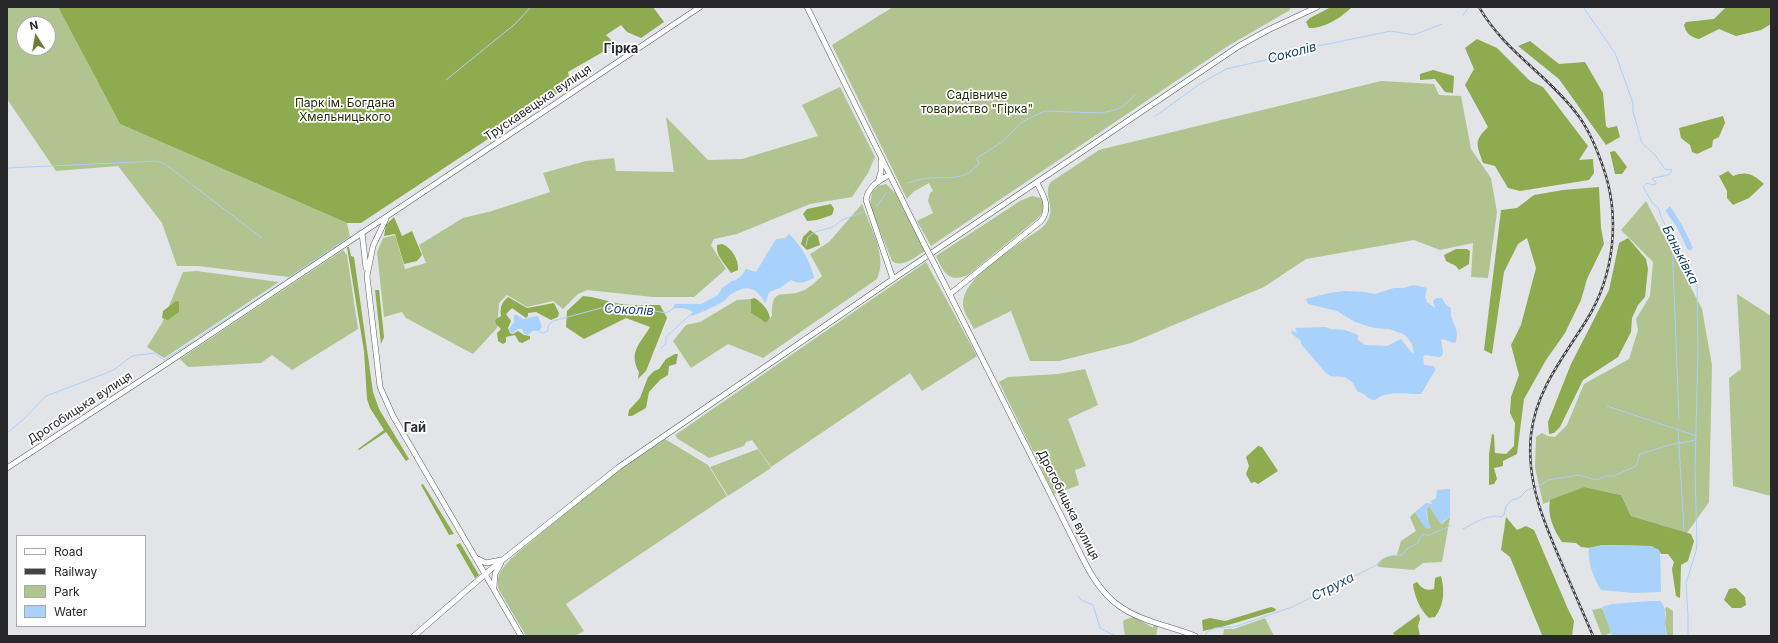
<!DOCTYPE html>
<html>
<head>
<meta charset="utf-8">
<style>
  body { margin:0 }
  #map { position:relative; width:1778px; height:643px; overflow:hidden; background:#e2e4e7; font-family:Inter,sans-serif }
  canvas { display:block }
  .frame { position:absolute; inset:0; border:8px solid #272729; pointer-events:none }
  .legend { position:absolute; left:16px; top:535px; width:130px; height:92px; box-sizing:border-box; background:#fff; border:1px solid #a9a9a9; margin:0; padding:5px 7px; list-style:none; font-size:12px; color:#272729 }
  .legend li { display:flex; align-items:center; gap:8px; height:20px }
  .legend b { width:20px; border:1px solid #a9a9a9 }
  .north { position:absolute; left:16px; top:16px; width:40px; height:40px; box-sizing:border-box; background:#fff; border:1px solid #a9a9a9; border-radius:50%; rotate:349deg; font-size:11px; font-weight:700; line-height:16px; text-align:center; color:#272729 }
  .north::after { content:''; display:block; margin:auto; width:14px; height:18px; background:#6b8032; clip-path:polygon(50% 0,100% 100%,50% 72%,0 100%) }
</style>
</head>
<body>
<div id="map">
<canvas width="1778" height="643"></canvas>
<div class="frame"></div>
<ul class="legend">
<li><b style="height:5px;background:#fff"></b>Road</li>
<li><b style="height:5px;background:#424345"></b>Railway</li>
<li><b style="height:11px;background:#b1c48f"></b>Park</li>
<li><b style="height:11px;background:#a8d1fc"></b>Water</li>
</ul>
<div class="north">N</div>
</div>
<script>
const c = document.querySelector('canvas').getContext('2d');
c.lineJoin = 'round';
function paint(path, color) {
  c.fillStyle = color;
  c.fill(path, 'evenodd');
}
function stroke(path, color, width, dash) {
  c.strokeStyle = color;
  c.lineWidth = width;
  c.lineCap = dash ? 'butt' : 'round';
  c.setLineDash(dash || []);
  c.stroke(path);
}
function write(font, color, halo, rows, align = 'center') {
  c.font = font + ' Inter,sans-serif';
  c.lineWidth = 3.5;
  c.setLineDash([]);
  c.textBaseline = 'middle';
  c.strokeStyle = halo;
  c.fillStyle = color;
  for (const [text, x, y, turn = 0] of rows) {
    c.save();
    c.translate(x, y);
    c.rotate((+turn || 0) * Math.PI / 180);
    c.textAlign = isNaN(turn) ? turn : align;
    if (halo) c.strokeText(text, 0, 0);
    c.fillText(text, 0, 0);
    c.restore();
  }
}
const green = new Path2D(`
  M7,7H58L120,124L347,223L350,237L289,277L198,266H177L162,223L118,166L56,171L7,99ZM24,24H48V48H24Z
  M893,7H1290V10L1228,46L931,246L917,221L933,213L928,201L930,193L933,191L929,183L913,192L907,199L832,45Z
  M1381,81L1434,84L1439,95L1461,96L1471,149L1491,178L1497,212L1488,278L1471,277L1473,243L1440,250L1414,240L1306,259L1264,287L1131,343L1059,361H1030L1011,311L974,329C970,321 963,312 963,304C962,279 1009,251 1027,238C1034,233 1044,228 1048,220C1056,208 1042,193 1051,182L1099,150Z
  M840,87L875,157L868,173L852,197L810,204L737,234L714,239L711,245L726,269L694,297H653L587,290L578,294L563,309L553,301L527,307L507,295L499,303L497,328L473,354L406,318L402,312L384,317L377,252L383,238L395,235L405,269L426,263L419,245L463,218L492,211L550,192L543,173L586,161L614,158L616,171L674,172L666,117L708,160L742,159L818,136L802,105Z
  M886,184L896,194L925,251C916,256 903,269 892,261L870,206L872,192L878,186Z
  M1032,196L1041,198C1045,207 1044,212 1037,219L968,275C948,283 944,273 936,256L1020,201Z
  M1646,201L1702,309L1712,365L1709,502L1687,533L1631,516L1621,495L1584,487L1543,504L1535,467L1536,437L1542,433L1548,436L1555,437L1567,425L1584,384L1629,359L1638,330L1636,319L1650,296L1653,262L1621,230Z
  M862,204C870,227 888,256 877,279L763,358L728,344L691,368L673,341L686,325L700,322L737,300L751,299V313L766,323L772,316C771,284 785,299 802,291C810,288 816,281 822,276L810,254L829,242Z
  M343,250L347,255L358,329L292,370L272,355L261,363L188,367L180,359Z
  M926,262L977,356L922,391L910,373L771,467L752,440L746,442L744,446L709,458L678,439L675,435Z
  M197,271L279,282L164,358L147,347L162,323L183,272Z
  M1737,294L1771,316V496L1733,486L1729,378L1741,369Z
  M1085,369L1098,405L1068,419L1086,466L1075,470L1079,485L1054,494L999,382L1008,377L1058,374Z
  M665,439L708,465L727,496L566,604L584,631L575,636H526L499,590C494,574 506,564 516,554L612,475Z
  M758,449L771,468L728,496L710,467Z
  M1429,505L1441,524L1450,517L1442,562L1423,563L1414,570L1379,567L1377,565C1381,558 1388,556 1397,555L1401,541L1416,531L1410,517L1415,512L1422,523L1428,522L1427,509Z
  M1667,607L1673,611V636H1667L1665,623L1666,613L1665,609Z
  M1602,608L1610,627L1611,633L1607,634L1606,636H1602L1592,610Z
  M1133,617C1141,620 1147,624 1153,628L1154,625L1158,626L1156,636H1125L1123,622L1124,620Z
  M1265,618L1274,636H1223L1224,629H1234Z`);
const forest = new Path2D(`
  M58,7H653L664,22L641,38L627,32L621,25L606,35L611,40L608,49L568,72L570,80L559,92L361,223H347L120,124Z
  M1331,7H1352C1342,17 1324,29 1309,28L1306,22L1310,18Z
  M1726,7H1771V24L1761,30L1736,36L1719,29L1699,39C1691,37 1686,34 1684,25L1686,22L1714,19Z
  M1477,39L1497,48L1530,81L1543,87L1588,146L1579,160L1593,159L1594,173L1589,180L1520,191L1508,188L1495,166L1483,163C1477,144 1473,142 1488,127L1465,85L1474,69L1465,48Z
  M1530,41L1559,64L1585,62L1603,93L1606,126L1608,128L1617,126L1620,137L1606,145L1559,79L1518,46Z
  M1433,70L1454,76L1453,93L1445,92L1435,79L1420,80V74Z
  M1723,116L1725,123L1719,137L1713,140L1712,147L1697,154L1692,152L1690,145L1681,138L1679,128Z
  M1615,151L1627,167L1622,174H1615L1610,152Z
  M1728,171L1733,176C1748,171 1752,174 1764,184L1749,198L1733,205L1727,198V191L1719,176Z
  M1599,187L1601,228L1604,244L1587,279L1581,300L1565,333L1546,360L1524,399L1517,454L1503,461V466L1494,468L1497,479L1494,484L1489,485V454L1492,434L1494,435L1495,453L1506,454L1514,446L1515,423L1510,413L1511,397L1519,375L1511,345L1521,325L1536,268L1527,238L1518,244L1504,272L1492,354L1484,350L1501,210L1517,208L1534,195L1563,190Z
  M831,204L834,209L832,215L817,220L807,221L803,214L807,209Z
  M394,217L402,236L412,231L422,255L417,261L404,264L395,234L384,236L386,225Z
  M810,230L818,236L820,245L807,250L801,244L803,237Z
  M1628,238L1646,259L1648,269L1645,297L1638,305L1632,318L1631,332L1618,357L1583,380L1560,427L1554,433L1549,434L1548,422L1571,364L1609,290L1619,243Z
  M722,244C732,248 739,260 738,270L731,273C726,265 715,255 717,245Z
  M347,247H349L351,256L354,257L373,392L379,409L409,459L406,461L386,432L359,450L358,449L384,430L370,408L367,399L364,351Z
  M1456,249H1467L1470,251L1469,264L1459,270L1456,266L1446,261L1444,255Z
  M375,290H379L384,337L381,344Z
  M583,296C594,297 604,300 615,303C629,306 645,305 660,305L667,318L646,371L638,379L639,372C628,352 640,344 650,327L626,318L584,339L566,327L567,311Z
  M508,297L527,308L554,303L559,313L558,317L551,320L536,312L528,313V316L526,318L512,308L506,314L511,321L508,328L510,333L513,334L518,331L524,335L530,336V339L522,343L519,342L515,335L506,337V342L503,344L498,341L497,333L501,329L496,324L495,320L501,316C500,308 501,303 508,297Z
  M755,298C763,304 768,309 770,318L766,323L751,313V299Z
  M176,301L179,302V312L168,320L162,318L163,311Z
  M675,354H678L676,364L669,366L668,375L660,380L649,392L646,408L632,416H628L629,410L640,398L648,377L654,371L659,369L666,359Z
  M1258,446L1262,447L1278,471L1258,484L1255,482L1251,483L1246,474L1249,466L1246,457Z
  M423,484L454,534L449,535L421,485Z
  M1584,487L1621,495L1631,516L1691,534L1694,541L1688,561L1681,565L1680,598L1676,596L1672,569L1674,562L1668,554H1661L1660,552L1651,546L1603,545L1589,548L1581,547L1576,543L1562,542C1554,530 1547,516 1550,500Z
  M1506,517L1517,530L1526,526L1534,530L1568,609L1574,621L1572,636L1542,635L1510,557L1501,550Z
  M460,543L479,575L475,578L456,545Z
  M1441,576C1445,591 1444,605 1435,617L1429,618C1420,610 1414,595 1413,584L1417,582C1422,589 1426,591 1434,589L1435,578Z
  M1736,588L1745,597L1746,605L1741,608H1732L1724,600L1729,589Z
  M1271,607L1276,609L1275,611L1225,626L1203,631L1202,620L1210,618L1225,621Z
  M1419,614L1420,619L1418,626L1420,636H1395L1393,633Z`);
const water = new Path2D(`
  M1670,206L1682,225L1693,248L1691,250H1688L1677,227L1666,212V210Z
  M789,234C800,244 812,264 814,278C805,282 800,285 791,280L780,288L769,292L766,302L765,303C756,287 748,284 731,294C728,296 726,300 722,302C713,307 700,314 690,316L693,312C688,308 679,307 672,309L675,304H701L718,295L722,288L732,281L736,280L742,275L746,269L756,272L776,239L785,238Z
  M1414,285L1427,288L1425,297L1427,302L1435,308L1433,301L1437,298H1442L1446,305L1451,308C1449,323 1460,325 1456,342L1454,343L1442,339L1441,340L1443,352L1442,356L1439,357L1425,355L1423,357L1424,365L1433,366L1436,369L1421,394C1407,394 1386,390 1375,400C1367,400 1365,392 1358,392L1352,382L1345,377L1330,376L1325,372L1301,344V341L1291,333L1292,331L1297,333L1295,328L1326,327L1330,329L1345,330L1358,335V340L1365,345L1387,346L1401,339L1411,352L1414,353L1412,344L1407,337L1403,334L1389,329L1374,328L1355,322L1337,311L1308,304L1306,299L1329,293L1345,291L1365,292L1375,294L1394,288H1403Z
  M514,315H517L523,319L538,316L542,327L539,331H533L527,335L524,334L522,329H518L513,333L510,332L509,329L514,322Z
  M1446,489H1450V517L1443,521L1444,524H1441L1428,505C1425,512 1427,521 1431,527L1429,529L1425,528L1415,512L1426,503L1432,504L1431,501L1436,498L1437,490Z
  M1603,545L1652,546L1654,548L1658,549L1660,552L1661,592L1634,593L1601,590C1594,579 1587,561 1589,548Z
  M1651,601H1660C1667,608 1665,614 1665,623C1665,627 1666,632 1667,636H1612L1602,607L1612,604Z`);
const stream = new Path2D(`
  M1583,7L1615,53L1633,103V112L1642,143L1655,155L1665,169L1672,170L1669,175L1653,178L1652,179L1656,182V184L1653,185L1647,183L1643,187L1653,204L1658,207L1662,219L1697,284L1698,349L1695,470L1697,544L1696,551L1686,583L1688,615V636
  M1463,15L1469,7
  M446,80L515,24L531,7
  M1154,117L1200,84L1226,69L1270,59L1284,53L1391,31L1413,35L1442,24
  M7,168L157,161L165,164L262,238
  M908,183C915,181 923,178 930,178C951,176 962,182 979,164L977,158L1002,142L1022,122L1045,111L1100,113L1115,110L1122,107L1135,95
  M876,207L887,192
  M356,232L361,229
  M1672,239L1679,419
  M806,246L808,237L815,232L833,227L842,220L863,212
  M287,279L351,236
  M539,331L543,333L548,331V326L553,321L601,308L614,307L630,312L649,310L666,313L673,309
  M199,337L283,282
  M661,348L666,344V337L690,315
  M1607,406L1697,436
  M1678,429L1684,530
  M7,433L24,419L46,396L104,374L115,369L132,356L154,353L164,360L195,340
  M1463,529C1473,524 1489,513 1501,517L1504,515L1506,506L1512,500L1519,498L1527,490L1539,486L1548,480L1579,475L1596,480L1606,476H1614L1636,466L1640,454L1669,445L1696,440
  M1078,596L1081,600L1093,605L1100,628L1115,636
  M1171,636H1179
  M1205,636L1207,632L1215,628L1234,627L1292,607L1377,565C1383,556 1392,555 1402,555L1408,548L1418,543L1421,536L1424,534L1427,536L1450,526`);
const secondary = new Path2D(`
  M807,7L924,244
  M889,175C878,181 868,187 866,200L893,279
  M878,182L881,172V161
  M386,219L373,246L367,276L380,387L393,416L521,636
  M362,233L366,268
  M935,265L1073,539C1084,561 1096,589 1118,605C1139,621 1170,626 1195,636
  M950,294L1041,221C1051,208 1044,196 1037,183
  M7,468L163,366L700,7
  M478,559L486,563L501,560
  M494,587L495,574L501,563
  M414,636L490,570L619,467L893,279L1239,46L1268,30L1317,7`);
const rail = new Path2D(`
  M1479,7C1504,51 1548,75 1577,114C1588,128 1596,147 1602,164C1621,215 1615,275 1586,321C1563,358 1536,390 1531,435C1526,481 1544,523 1562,564C1572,588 1583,612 1593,636`);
const secondaryBridge = new Path2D(`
  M924,244L935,265`);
const parkNames = [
  ["Садівниче",977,95],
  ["товариство \"Гірка\"",977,109],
  ["Парк ім. Богдана",345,103],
  ["Хмельницького",345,117]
];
const streetNames = [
  ["Трускавецька вулиця",538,103,-34],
  ["Дрогобицька вулиця",80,408,-33],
  ["Дрогобицька вулиця",1068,505,63]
];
const neighbourhoodNames = [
  ["Гірка",621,49],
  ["Гай",415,428]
];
const waterNames = [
  ["Соколів",1292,53,-15],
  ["Баньківка",1680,255,63],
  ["Соколів",629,310,3],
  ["Струха",1333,587,-27]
];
paint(green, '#b1c48f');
paint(forest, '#8eab4f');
paint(water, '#a8d1fc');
stroke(stream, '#a8d1fc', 1);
stroke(secondary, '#5a5c5f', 6);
stroke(secondary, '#fff', 5);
stroke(rail, '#424345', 2.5);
stroke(rail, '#fff', 1, [3]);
stroke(secondaryBridge, '#5a5c5f', 6, []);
stroke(secondaryBridge, '#fff', 5);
write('12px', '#232e07', '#fff', parkNames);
write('12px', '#272729', '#fff', streetNames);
write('bold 13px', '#2a2c2f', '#fff', neighbourhoodNames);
write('italic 13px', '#124471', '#fff', waterNames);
</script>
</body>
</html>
